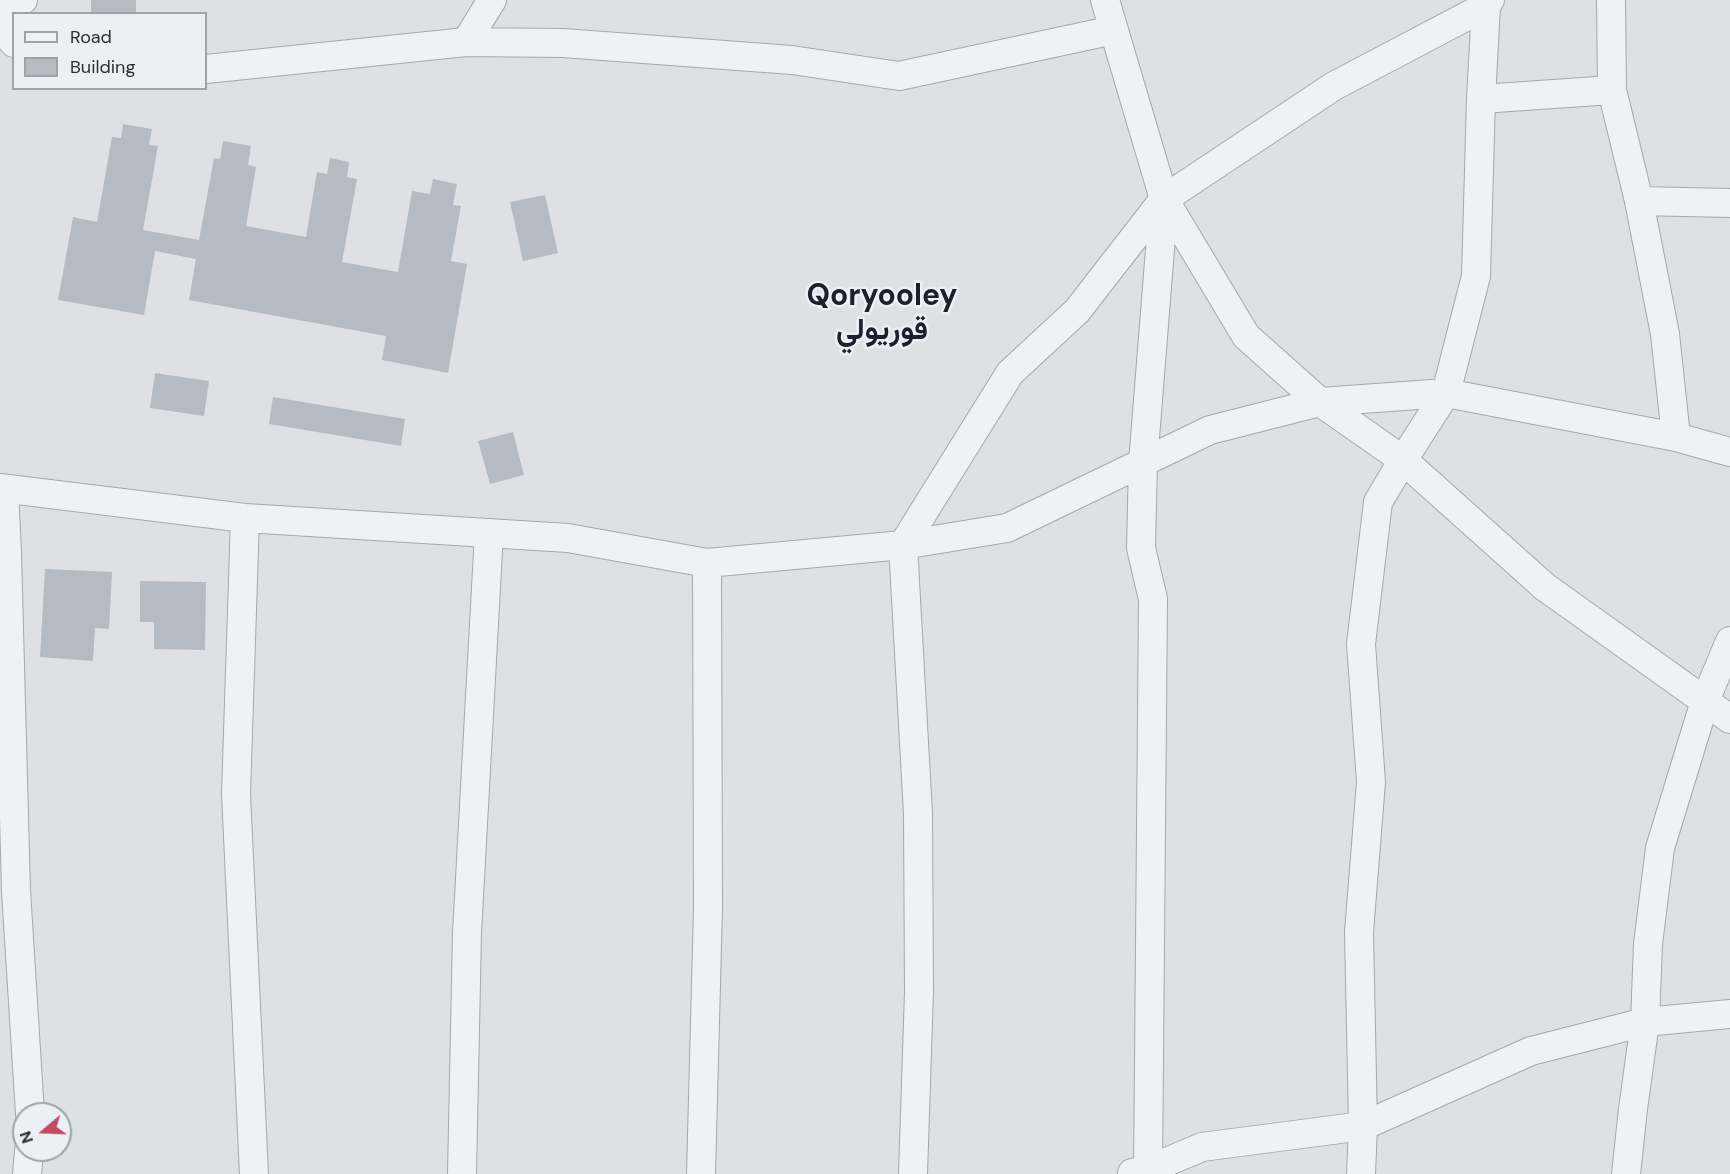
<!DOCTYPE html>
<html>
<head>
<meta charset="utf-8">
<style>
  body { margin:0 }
  #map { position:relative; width:1730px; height:1174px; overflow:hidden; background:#dde1e6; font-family:"DM Sans",sans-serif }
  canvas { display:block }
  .legend { position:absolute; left:12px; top:12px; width:195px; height:78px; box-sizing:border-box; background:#ecf0f4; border:2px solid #9ea3aa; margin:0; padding:8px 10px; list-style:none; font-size:18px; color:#28303b }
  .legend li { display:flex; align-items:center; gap:12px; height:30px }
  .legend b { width:30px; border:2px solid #9ea3aa }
  .north { position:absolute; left:12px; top:1102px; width:60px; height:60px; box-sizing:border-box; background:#ecf0f4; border:2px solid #9ea3aa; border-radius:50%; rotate:251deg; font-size:16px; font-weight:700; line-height:24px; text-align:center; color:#28303b }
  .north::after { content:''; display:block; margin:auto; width:21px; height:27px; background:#c34a66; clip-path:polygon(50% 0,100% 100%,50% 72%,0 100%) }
</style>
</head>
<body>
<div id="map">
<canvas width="1730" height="1174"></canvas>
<ul class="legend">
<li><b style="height:8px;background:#eff1f4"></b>Road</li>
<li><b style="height:16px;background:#b5bbc2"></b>Building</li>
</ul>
<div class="north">N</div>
</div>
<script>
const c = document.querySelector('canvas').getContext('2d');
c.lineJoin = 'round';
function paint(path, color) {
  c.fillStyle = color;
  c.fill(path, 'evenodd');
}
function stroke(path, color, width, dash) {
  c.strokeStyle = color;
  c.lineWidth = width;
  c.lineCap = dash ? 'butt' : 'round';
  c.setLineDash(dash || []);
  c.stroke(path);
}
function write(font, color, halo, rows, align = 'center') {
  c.font = font + ' "DM Sans",Vazirmatn,sans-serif';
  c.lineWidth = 5;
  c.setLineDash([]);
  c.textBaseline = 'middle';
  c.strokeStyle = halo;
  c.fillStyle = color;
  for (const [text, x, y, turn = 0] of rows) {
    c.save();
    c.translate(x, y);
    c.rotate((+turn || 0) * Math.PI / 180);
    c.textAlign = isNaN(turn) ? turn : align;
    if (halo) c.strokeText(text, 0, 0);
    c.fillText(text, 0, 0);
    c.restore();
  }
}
const building = new Path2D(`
  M91,0H136V14H91Z
  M123,124L152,129L149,145L158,146L143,230L199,240L214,158L220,159L223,141L251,146L248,165L256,167L246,226L306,237L317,172L327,174L330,158L349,162L347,177L357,179L342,262L398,272L412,191L430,194L433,179L457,184L453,205L461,206L451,261L467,264L448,373L382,360L386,336L189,300L196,259L155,251L144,315L58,300L73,217L97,222L112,137L121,138Z
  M545,195L558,253L523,261L510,202Z
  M155,373L209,381L204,416L150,408Z
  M273,397L405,419L401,446L269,424Z
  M513,432L524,475L490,484L478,441Z
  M45,569L112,572L109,629L95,628L93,661L40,657Z
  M140,581L206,582L205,650L154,649V622H140Z`);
const minor = new Path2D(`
  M1105,0L1164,199L1246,336L1320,402L1403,460L1545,587L1730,719
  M1611,0L1612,90L1639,201L1665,334L1676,437
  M0,17L23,0
  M0,26L14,43
  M466,42L492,0
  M206,69L466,42L563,43L792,60L899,76L1114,30
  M1481,99L1612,90
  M1639,201L1730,203
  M0,488L245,518L568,538L707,563L903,545L1007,528L1210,430L1320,402L1446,393L1676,437L1730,452
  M4,489L7,553L16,891L30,1114
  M245,518L236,794L254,1174
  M1132,1173L1148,1170L1202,1147L1363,1126L1531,1051L1645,1022L1730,1014
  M27,1174L29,1150
  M462,1174L467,933L489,533
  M701,1174L708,908L707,563
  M913,1174L919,992L918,814L903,545L1010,373L1077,311L1164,199L1334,86L1486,6L1490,0
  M1148,1174L1153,599L1141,548L1143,463L1164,199
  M1361,1174L1363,1126L1359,932L1371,782L1361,644L1378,502L1403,460L1446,393L1476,276L1481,99L1486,6
  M1626,1174L1633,1109L1645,1022L1648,944L1660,848L1705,701L1730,641`);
const townNames = [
  ["Qoryooley",882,297],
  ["قوريولي",882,331]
];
paint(building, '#b5bbc2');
stroke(minor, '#a3a8af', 30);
stroke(minor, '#eff1f4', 28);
write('bold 30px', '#1a212c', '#ecf0f4', townNames);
</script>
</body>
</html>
